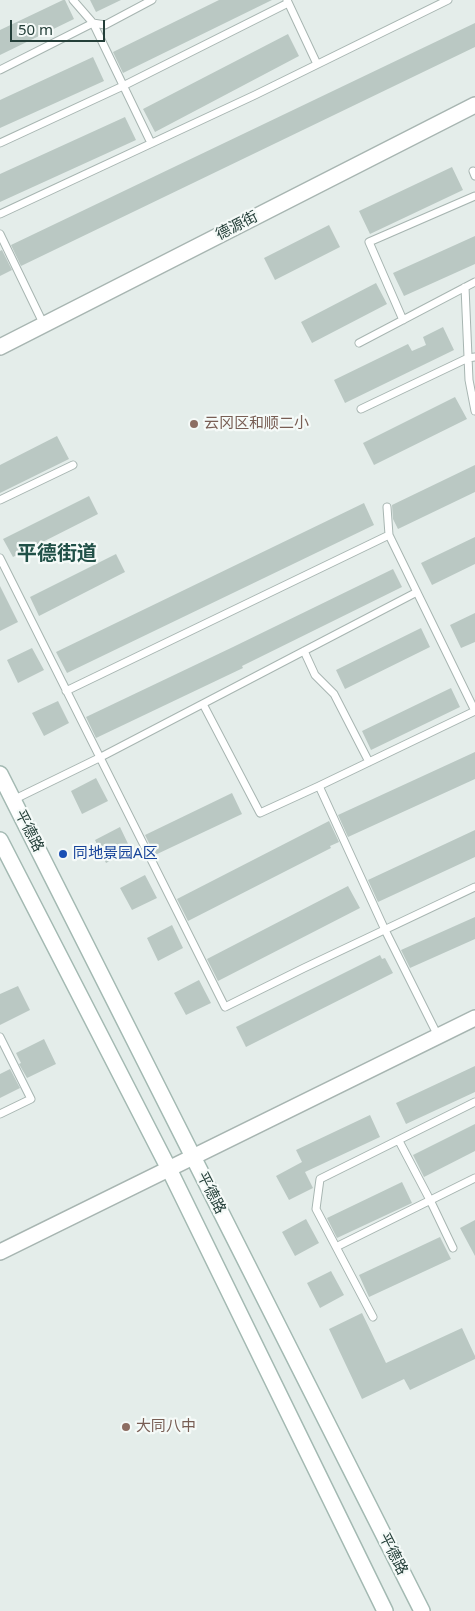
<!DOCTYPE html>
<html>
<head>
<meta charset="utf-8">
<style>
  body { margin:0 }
  #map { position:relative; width:475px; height:1611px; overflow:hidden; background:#e4edea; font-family:"Noto Sans",sans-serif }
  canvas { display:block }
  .scale { position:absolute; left:10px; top:20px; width:95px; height:22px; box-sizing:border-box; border:2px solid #243f39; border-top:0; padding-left:6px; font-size:15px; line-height:18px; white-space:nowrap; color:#243f39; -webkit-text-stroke:4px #f5faf8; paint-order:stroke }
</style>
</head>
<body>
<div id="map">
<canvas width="475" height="1611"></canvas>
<div class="scale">50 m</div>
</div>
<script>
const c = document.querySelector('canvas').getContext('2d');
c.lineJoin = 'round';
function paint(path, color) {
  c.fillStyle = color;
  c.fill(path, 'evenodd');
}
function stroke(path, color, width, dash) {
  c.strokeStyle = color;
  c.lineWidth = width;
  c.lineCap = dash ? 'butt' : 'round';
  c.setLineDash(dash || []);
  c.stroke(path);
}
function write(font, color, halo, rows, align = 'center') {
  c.font = font + ' "Noto Sans","Noto Sans SC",sans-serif';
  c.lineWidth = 4.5;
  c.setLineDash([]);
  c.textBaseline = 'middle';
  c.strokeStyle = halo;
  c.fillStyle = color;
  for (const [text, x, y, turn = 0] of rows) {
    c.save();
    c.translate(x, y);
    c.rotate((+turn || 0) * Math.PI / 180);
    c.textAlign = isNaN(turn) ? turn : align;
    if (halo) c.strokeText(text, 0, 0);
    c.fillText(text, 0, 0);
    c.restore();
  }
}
const building = new Path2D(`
  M63,0H65L74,19L0,55V30Z
  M90,0H121L96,12Z
  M219,0H272L123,73L113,52Z
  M475,23V47L21,266L11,245Z
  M288,34L299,56L155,132L143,109Z
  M93,57L104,81L0,128V100Z
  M125,117L136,140L0,202V174Z
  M452,167L463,190L370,234L359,211Z
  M329,225L340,247L275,280L264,258Z
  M475,236V264L404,296L393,273Z
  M2,250L12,270L0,276V251Z
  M376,283L387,304L312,343L301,322Z
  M443,327L454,350L345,403L334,380L408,344L412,351L426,345L423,337Z
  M455,397L467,419L374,465L363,443Z
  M57,436L69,459L0,493V465Z
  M475,465V492L398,529L393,519L392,505Z
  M89,496L98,514L13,557L3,539Z
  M364,503L374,525L67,673L56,652Z
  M475,537V564L432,585L421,563Z
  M116,554L125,572L39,616L30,597Z
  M393,569L402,587L242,666L243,668L96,738L86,717L233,647Z
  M0,586L18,622L0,631Z
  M475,613V642L461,648L450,625Z
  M421,628L430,647L345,689L336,670Z
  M32,648L44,670L18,683L7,660Z
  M451,688L460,707L371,750L362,731Z
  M58,701L69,723L44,736L32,713Z
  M475,752V779L348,837L338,815Z
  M96,778L108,801L82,814L71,791Z
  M232,793L242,814L155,855L145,835Z
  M329,821L339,842L330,846L331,848L188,921L177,899Z
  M120,827L131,850L106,863L95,840Z
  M475,830V857L378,902L368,880Z
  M145,875L157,898L132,910L120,888Z
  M348,886L360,908L218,981L207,959Z
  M475,917V939L410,968L401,950Z
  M172,925L183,948L158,961L147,938Z
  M380,955L382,959L385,958L393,973L246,1047L236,1027Z
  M199,980L211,1003L186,1015L174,993Z
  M18,986L30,1010L0,1025V994Z
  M44,1039L56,1064L27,1078L19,1064L21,1063L16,1053Z
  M475,1066V1092L406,1124L396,1103Z
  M10,1069L20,1088L0,1098V1074Z
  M370,1115L380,1137L305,1172L313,1188L289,1200L276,1176L302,1162L296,1150Z
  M475,1124V1151L424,1177L413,1155Z
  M402,1182L412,1203L337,1238L327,1218Z
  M306,1219L319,1243L295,1256L282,1232Z
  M475,1220V1256L460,1228Z
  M440,1237L451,1259L369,1297L359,1275Z
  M331,1271L344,1295L320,1308L307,1283Z
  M362,1313L386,1363L462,1328L475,1356V1359L410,1390L404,1379L362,1399L329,1329Z`);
const service = new Path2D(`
  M73,0L93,23L151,143
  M287,0L317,64
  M0,70L93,23L105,25L152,0
  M0,143L123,86L288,3
  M473,171L475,176
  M0,214L255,95L448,0
  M0,234L44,325
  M465,287L469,380L475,411
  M403,320L369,242L475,196
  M359,343L475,282
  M361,409L468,358L475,357
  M0,500L73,465
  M387,507L389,535L475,711
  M0,558L225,1007L304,968L475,887
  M304,651L315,675L334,694L369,762
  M66,691L389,535
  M203,704L260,813L319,786L385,930L438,1036
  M319,786L475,711
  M13,800L99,758L417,592
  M0,1037L31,1099L0,1114
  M399,1141L430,1200L453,1248
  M336,1247L475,1178
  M373,1317L316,1209L320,1179L475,1102`);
const tertiary = new Path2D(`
  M0,347L475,105
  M0,1252L475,1018`);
const secondary = new Path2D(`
  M0,774L422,1611
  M0,840L169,1169L385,1611`);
const markers = [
  [194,424,5,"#8d6e63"],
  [63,854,5,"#1a4fb4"],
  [126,1427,5,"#8d6e63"]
];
const streetNames = [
  ["德源街",237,226,-27],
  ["平德路",29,831,63],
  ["平德路",211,1193,63],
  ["平德路",393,1554,63]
];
const educationNames = [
  ["云冈区和顺二小",204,424],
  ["大同八中",136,1427]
];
const transitNames = [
  ["同地景园A区",73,854]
];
const districtNames = [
  ["平德街道",57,554]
];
paint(building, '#bac8c3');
stroke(service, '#a7b5b1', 9);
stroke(tertiary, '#a7b5b1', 18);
stroke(secondary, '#a3b9b2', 18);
stroke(service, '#fff', 7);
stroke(tertiary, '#fff', 15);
stroke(secondary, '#fff', 15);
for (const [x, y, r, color] of markers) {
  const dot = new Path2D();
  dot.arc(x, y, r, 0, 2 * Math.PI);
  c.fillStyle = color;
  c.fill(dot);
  stroke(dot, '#f5faf8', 2);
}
write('15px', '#243f39', '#f5faf8', streetNames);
write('15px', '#785e54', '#f5faf8', educationNames, 'left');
write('15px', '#164399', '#f5faf8', transitNames, 'left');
write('bold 20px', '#205047', '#f5faf8', districtNames);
</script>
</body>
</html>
